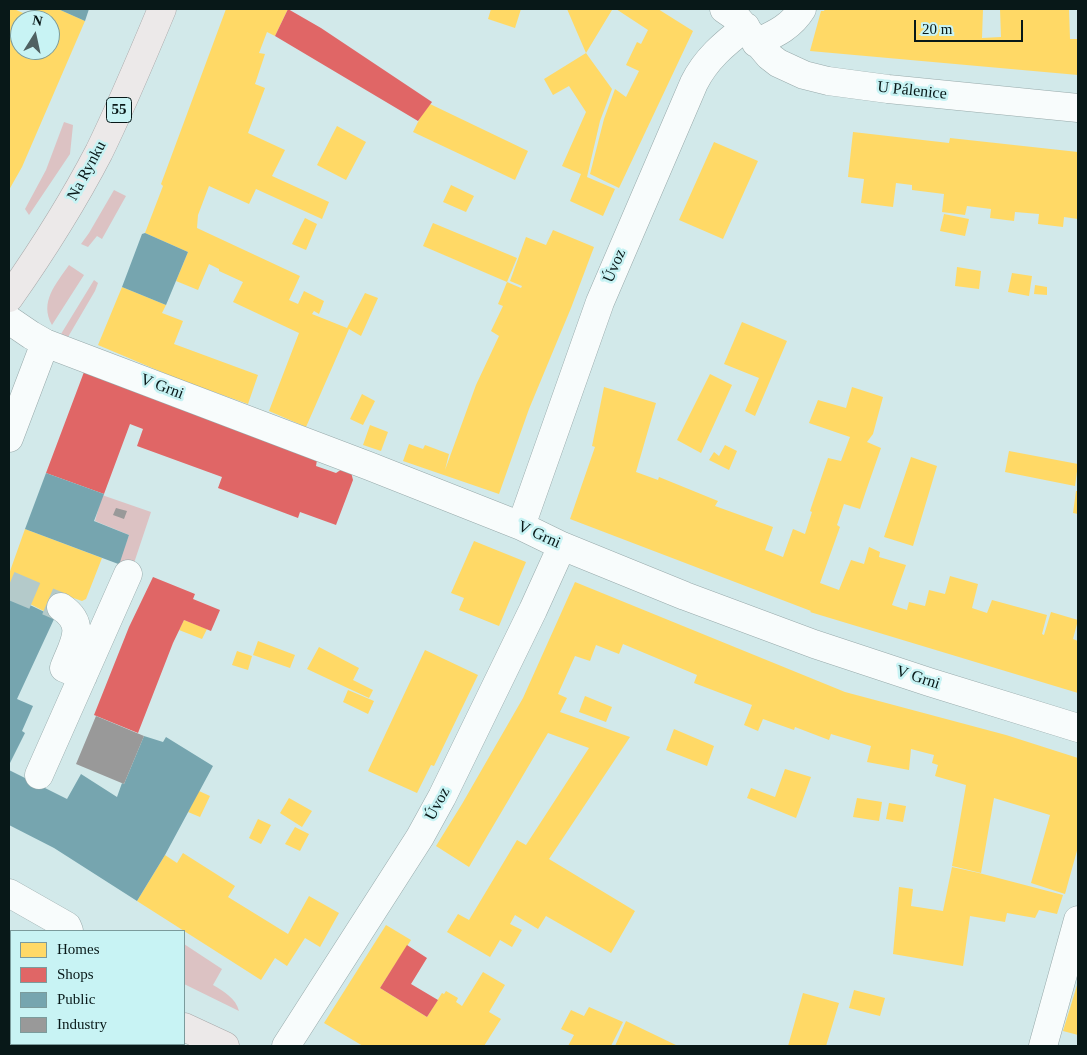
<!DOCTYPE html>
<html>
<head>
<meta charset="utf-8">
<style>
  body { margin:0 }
  #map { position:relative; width:1087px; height:1055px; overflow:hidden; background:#d2e9ea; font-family:"Times New Roman",serif }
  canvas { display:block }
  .frame { position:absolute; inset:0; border:10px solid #081818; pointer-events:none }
  .legend { position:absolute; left:10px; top:930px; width:175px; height:115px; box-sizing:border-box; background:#c8f3f4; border:1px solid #7b9b9c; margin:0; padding:6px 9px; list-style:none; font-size:15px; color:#081818 }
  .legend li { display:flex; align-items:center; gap:10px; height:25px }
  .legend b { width:25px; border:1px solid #7b9b9c }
  .north { position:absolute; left:10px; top:10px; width:50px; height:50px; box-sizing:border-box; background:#c8f3f4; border:1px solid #7b9b9c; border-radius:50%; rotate:10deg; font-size:14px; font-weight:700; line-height:20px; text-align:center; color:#081818 }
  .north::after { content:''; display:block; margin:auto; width:18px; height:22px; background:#4f6162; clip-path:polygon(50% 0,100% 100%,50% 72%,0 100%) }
  .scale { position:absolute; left:914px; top:20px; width:109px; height:22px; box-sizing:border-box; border:2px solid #081818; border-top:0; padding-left:6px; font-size:15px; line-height:18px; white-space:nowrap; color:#081818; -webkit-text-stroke:4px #c8f3f4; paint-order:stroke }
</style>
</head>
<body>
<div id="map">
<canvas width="1087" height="1055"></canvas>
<div class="frame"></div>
<ul class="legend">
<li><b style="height:14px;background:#ffd966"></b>Homes</li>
<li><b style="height:14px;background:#e06666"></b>Shops</li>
<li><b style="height:14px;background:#76a5af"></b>Public</li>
<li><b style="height:14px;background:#999"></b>Industry</li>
</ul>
<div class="north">N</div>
<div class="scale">20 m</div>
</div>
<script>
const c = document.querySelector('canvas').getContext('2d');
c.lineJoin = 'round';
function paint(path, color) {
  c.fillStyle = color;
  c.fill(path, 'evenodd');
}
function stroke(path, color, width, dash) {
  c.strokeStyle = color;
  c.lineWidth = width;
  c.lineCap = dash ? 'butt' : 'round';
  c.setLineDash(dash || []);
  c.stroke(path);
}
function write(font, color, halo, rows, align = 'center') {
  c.font = font + ' "Times New Roman",serif';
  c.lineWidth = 5;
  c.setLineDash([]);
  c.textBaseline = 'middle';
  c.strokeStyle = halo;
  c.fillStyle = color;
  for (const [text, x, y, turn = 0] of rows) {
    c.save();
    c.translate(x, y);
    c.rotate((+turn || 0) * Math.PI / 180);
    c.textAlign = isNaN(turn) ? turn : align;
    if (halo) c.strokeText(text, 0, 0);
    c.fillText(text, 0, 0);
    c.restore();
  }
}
const green = new Path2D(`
  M64,122L73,125L70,154L29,215L25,209L46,170Z
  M114,190L126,196L102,239L97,236L88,247L81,244L89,233Z
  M69,265L84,275L52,325C39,302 56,284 69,265Z
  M94,280L98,283L95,291L68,337L61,334Z
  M102,495L151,512L132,569L118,563L129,535L95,521Z
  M184,944L222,969L213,985C223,991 236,998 239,1011L184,984Z`);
const homes = new Path2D(`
  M9,9H14L32,17L35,9H58L85,21L22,167L9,190ZM20,20H50V50H20Z
  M226,9H288L275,36L267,32L259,53L265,54L255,84L265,88L248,133L285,150L272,176L329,202L322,219L256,189L249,204L209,186L198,215L197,228L300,276L289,300L298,304L304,291L324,301L319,314L314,311L312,314L347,328L365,293L378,298L361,336L349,329L306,427L269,411L299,333L233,302L243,282L219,271V269L209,264L198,290L176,281L188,252L145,233L163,186L161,184Z
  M491,9H521L515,28L488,19Z
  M567,9L612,10L586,53L612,89L600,121L587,177L615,189L603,216L570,201L581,174L562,166L586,112L569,86L553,95L544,79L586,53Z
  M616,9H658L693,31L619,188L590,174L604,119L615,89L626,97L639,71L626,65L637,42L641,44L648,30Z
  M825,9H983L982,38L1001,37L1000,9H1069L1070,39H1078V75L810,51L821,11H824Z
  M430,104L528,151L515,180L413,132L421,116Z
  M337,126L366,142L346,180L317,165Z
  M853,132L949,143L950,138L1078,152V219L1064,217L1063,227L1038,224L1039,214L1015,212L1014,221L990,218L991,209L967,206L965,215L942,212L944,194L912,190V185L896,183L893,207L861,203L864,179L848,177Z
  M714,142L758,161L723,239L679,220Z
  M451,185L474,196L466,212L443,202Z
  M944,214L969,219L965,236L940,231Z
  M305,218L317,224L306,250L292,244Z
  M433,223L517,258L507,282L423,246Z
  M553,230L594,247L571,308L529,409L499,494L403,461L409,444L423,449L425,445L449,454L445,470L476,385L499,336L491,331L503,306L498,304L507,282L521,288L522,286L510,281L526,237L546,245Z
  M957,267L981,271L979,289L955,286Z
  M1012,273L1032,276L1029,296L1008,292Z
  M1035,285L1047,287V295L1034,294Z
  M122,287L166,305L162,313L183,321L174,344L258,375L248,404L183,381L98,345Z
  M742,322L787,341L755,416L745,411L759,378L724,364Z
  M710,374L732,385L701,453L677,440Z
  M604,387L656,403L636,472L658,480L659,477L718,501L715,506L773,527L765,550L783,557L793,529L805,534L812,512L810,511L828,458L841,461L850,437L809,423L818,400L846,408L852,387L883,397L873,434L867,442L881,448L867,488L860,509L844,504L837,525L840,527L820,583L839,590L851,560L864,564L869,547L880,552L879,557L906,565L892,605L907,610L909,602L925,606L929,590L945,594L950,576L978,584L972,608L987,613L992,600L1047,615L1042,634L1044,635L1051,612L1078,620L1073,639L1078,641V693L810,612L811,611L570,519L595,447L592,446Z
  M362,394L375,401L363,425L350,419Z
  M370,425L388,432L381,451L363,445Z
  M725,445L737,451L729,470L709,460L714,452L719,456Z
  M1009,451L1078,464L1075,486L1005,472Z
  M911,457L937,466L913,546L884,537Z
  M1076,491H1078V514L1073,513Z
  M25,529L102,558L86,599L82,601L65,595L55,617L9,593V574Z
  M474,541L526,562L499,626L459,610L464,598L451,593Z
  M575,582L845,692L1006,735L1078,758V847L1065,894L1031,883L1050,815L994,798L981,873L952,866L966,785L935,776L938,765L932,763L934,755L911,749L909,770L867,762L871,746L831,734L829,740L795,727L794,730L763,719L758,731L744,725L752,705L694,683L697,675L623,644L619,654L596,645L590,661L575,656L558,694L567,698L560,712L630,737L549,859L635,911L611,953L546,916L538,929L515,915L510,924L522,930L512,947L500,940L490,957L447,932L458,914L469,920L517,840L526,845L589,748L548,733L469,867L436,846L462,804L523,698Z
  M184,620L207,629L202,639L179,630Z
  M258,641L295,655L290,668L253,655Z
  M319,647L359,668L353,680L373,690L369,698L307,669Z
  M425,650L478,675L434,766L431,765L417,793L368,771Z
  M237,651L252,656L248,670L232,665Z
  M348,690L374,701L368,714L343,702Z
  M585,696L612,707L606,722L579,712Z
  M674,729L714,746L707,766L666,750Z
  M785,769L811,777L796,818L747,798L751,788L775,797Z
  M199,791L210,796L200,817L188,812Z
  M289,798L312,811L302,827L280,813Z
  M857,798L882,802L879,821L853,817Z
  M889,803L906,806L903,822L886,819Z
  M258,819L271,825L261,844L249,838Z
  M295,827L309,834L300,851L285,844Z
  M183,853L235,886L228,897L288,934L309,896L339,913L320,947L305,938L287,966L275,958L261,980L137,901L165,855L177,863Z
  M952,867L979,873L1063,895L1057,914L1039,910L1035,918L1007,913L1005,922L970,916L963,966L893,954L899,887L913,889L911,906L943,911Z
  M386,925L411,940L380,988L427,1017L442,993L444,994L446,991L458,998L456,1002L462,1006L483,972L505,985L489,1012L501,1019L484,1046H363L324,1023Z
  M1078,982V1035L1063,1031Z
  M854,990L885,998L880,1016L849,1008Z
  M803,993L839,1003L826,1046H788Z
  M589,1007L623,1022L611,1046H568L574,1035L561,1029L571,1010L584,1016Z
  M626,1021L678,1046H615Z`);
const shops = new Path2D(`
  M288,9L321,28L432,102L418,121L275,36Z
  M84,372L317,460L316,466L336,473L342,469L351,472L353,480L336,525L300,512L298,518L218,488L222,477L137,446L143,429L130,424L104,494L46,473Z
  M153,577L195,594L193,599L220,610L211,631L184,620L173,643L138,733L94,715L129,627Z
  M407,945L427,958L411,984L438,1000L427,1017L380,988Z`);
const public = new Path2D(`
  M58,9H89L85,21Z
  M145,233L188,252L166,305L122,287L142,234Z
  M46,473L104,494L94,521L129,535L120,562L121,563V565L25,529Z
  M9,595L55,617L17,699L33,706L22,731L25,733L9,765Z
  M144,736L163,742L166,737L213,766L165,855L137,901L54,848L9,825V770L67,799L81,774L117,797L122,783L124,784Z`);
const industry = new Path2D(`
  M116,508L127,511L124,519L113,515Z
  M96,716L144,736L124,784L76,764Z`);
const minorTunnel = new Path2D(`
  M9,585L61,607`);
const minor = new Path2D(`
  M724,9L737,18L769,56L778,63L804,75L828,81L888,89L1078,108
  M756,43C775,34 791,27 802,9
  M9,320L31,335L45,343L369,466L521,526L562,546L685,596L814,644L929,682L1078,728
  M9,438L45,343
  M521,526L600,302L694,83C706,59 724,44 746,27
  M61,607C88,625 73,644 64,668L83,676
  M39,775L128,574
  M9,893L67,926L69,931
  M286,1046L420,837L442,797L533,610L562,546
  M1043,1046L1078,920`);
const major = new Path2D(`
  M9,298C42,251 73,202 99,152C122,105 142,57 162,9
  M9,991L11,990
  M184,1027L225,1046`);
const shields = [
  [119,110,25]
];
const shieldNames = [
  ["55",119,110]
];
const streetNames = [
  ["U Pálenice",912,91,6],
  ["Na Rynku",87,171,-62],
  ["Úvoz",615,266,-67],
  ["V Grni",162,387,21],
  ["V Grni",539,535,24],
  ["V Grni",918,678,18],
  ["Úvoz",438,804,-62]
];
paint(green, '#dcc2c3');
paint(homes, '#ffd966');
paint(shops, '#e06666');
paint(public, '#76a5af');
paint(industry, '#999');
stroke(minorTunnel, '#b4caca', 28, [28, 14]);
stroke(minor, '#97a9aa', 29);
stroke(major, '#a8a7a8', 29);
stroke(minor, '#f8fcfc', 28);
stroke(major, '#ece9e9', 28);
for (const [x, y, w] of shields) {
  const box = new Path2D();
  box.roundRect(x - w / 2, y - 12.5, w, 25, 4);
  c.fillStyle = '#c8f3f4';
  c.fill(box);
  stroke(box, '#081818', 1);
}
write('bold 15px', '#081818', null, shieldNames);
write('16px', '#081818', '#c8f3f4', streetNames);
</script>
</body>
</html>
